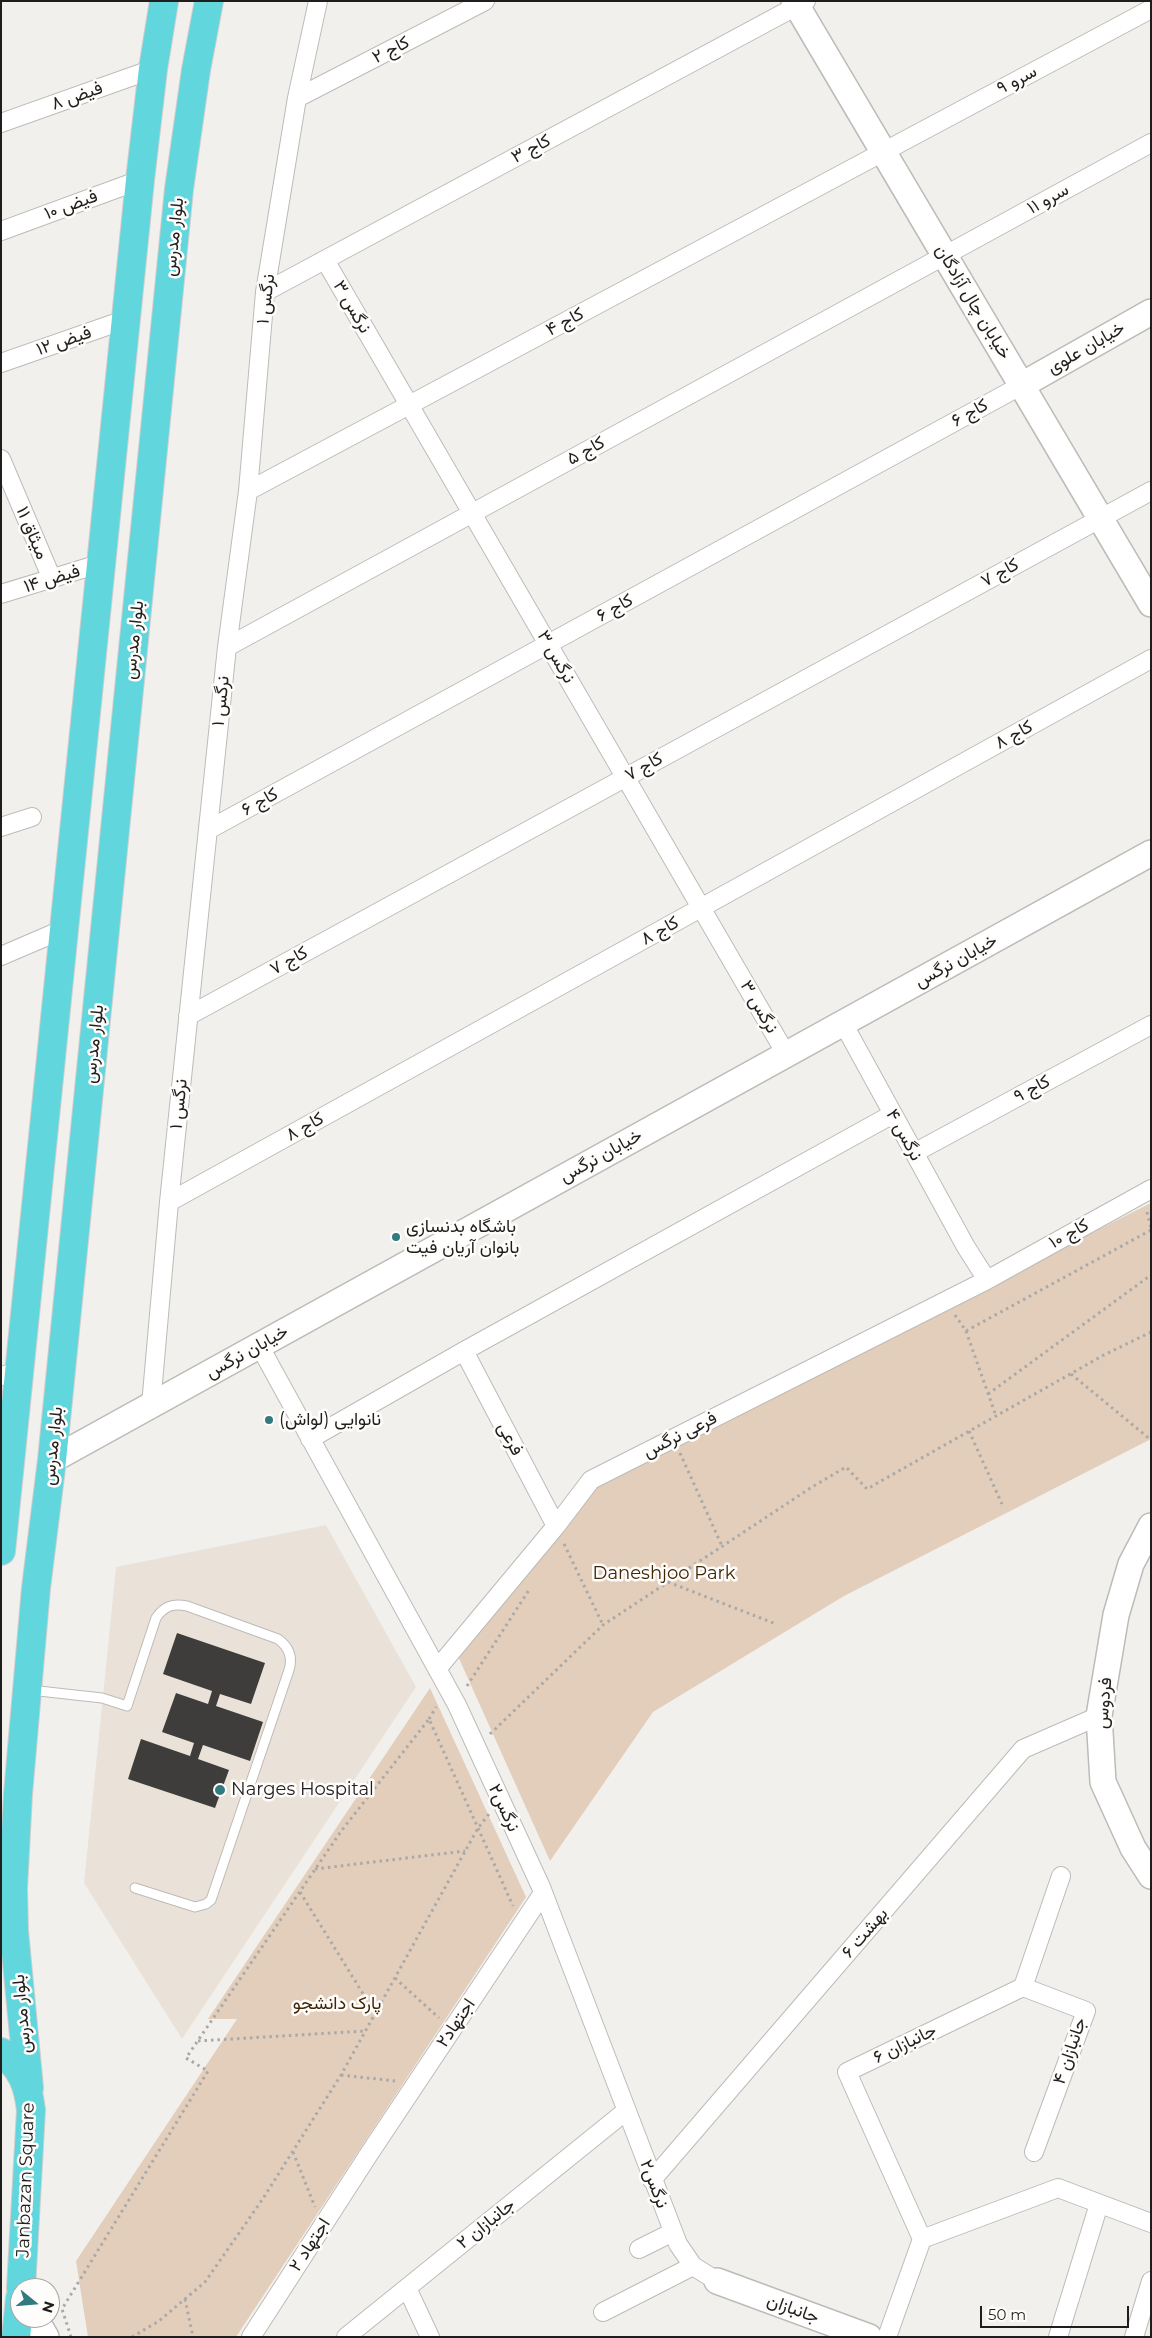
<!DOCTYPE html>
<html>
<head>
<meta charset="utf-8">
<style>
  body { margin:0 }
  #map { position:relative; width:1152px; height:2338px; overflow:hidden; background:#f2f0ed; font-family:Montserrat,sans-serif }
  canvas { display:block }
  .frame { position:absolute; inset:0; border:2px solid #1f1e1d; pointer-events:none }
  .north { position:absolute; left:10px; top:2278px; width:50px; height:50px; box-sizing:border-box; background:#fffdfb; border:1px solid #a5a4a2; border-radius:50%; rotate:107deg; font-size:14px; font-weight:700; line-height:20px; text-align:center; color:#1f1e1d }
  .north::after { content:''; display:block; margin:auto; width:18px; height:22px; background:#317a7e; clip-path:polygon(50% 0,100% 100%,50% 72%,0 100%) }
  .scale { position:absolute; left:980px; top:2306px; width:149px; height:22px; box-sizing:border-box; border:2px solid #1f1e1d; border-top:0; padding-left:6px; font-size:15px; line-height:18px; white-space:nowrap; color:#1f1e1d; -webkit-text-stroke:4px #fffdfb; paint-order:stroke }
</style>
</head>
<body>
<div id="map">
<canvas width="1152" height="2338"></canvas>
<div class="frame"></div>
<div class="north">N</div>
<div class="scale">50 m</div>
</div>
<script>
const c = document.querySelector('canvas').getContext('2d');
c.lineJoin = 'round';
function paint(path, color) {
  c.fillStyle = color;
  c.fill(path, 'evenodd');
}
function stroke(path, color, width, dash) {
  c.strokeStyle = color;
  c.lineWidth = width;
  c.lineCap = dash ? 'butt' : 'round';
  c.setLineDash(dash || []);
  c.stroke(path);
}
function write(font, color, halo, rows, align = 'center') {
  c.font = font + ' Montserrat,Vazirmatn,sans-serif';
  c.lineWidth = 5;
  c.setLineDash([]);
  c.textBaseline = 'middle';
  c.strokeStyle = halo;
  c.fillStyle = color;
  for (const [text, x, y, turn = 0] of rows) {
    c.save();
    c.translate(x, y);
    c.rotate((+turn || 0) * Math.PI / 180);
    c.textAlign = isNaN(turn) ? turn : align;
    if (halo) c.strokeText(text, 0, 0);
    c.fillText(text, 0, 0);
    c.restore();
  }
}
const built = new Path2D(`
  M326,1525L416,1687L182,2039L84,1883L116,1567Z`);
const green = new Path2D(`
  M1151,1203V1439L844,1596L653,1712L550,1861L457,1654L592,1484Z
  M430,1688L526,1897L236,2337H88L76,2261L237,2019H208Z`);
const building = new Path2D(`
  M177,1633L265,1663L251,1704L220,1694L216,1706L263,1722L250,1761L203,1745L198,1759L229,1770L215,1808L128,1779L141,1739L190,1756L194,1743L162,1732L176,1693L208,1704L212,1691L163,1674Z`);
const path = new Path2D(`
  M1147,1212L1151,1228
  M955,1315L966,1331L1151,1230
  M966,1331L996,1416
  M1071,1374L1151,1440
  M988,1394L1151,1275
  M969,1431L1002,1504
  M680,1453L722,1546
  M564,1544L603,1625
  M668,1582L776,1624
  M467,1686L529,1590
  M429,1719L436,1707
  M490,1734L603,1625L812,1487L846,1467L867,1489L1102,1356L1151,1332
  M315,1869L465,1851
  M300,1892L375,2013
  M395,1978L439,2018
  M198,2041L365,2031
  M341,2075L395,2081
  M293,2152L315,2207
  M185,2299L193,2337
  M71,2337L62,2309L208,2071L186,2058L342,1830L429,1719L513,1906
  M132,2337L159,2321L205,2282L262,2200L341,2075L478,1828L489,1814`);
const lane = new Path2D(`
  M30,1690L102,1698L127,1706L156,1618C164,1606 173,1603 187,1606L278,1639C289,1647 293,1657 289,1670L211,1900L206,1904L195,1907L135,1888`);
const street = new Path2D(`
  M297,98L485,1
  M1,123L153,69
  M1,231L140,180
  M325,260L786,1054
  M265,292L806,1
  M1,363L127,319
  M1,459L52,579
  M248,491L1151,9
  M1,594L102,563
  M227,647L1151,143
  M1,827L32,817
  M208,830L1022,385
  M1,956L64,929
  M188,1016L1151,491
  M843,1023L966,1247L987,1280
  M914,1153L1151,1025
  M169,1202L1151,659
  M259,1345L457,1705L541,1887L678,2244L693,2266L717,2281
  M464,1351L556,1526
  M1,1376L19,1371
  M151,1405L169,1202L227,647L248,491L265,292L297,98L318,1
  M310,1439L464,1351L893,1114
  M437,1669L556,1526L591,1480L987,1280L1151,1189
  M1023,1987L1086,2011L1034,2152
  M652,2180L1023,1749L1099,1716
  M922,2239L847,2072L1023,1987L1061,1876
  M922,2239L1058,2188L1151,2223
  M639,2249L673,2232
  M407,2288L430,2337
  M603,2312L693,2266
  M251,2337L369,2154L543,1893
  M346,2337L626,2111
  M887,2337L922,2239
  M1058,2337L1099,2204
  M1134,2337L1151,2281`);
const secondary = new Path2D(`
  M794,1L1151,604
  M1022,385L1151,312
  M52,1460L1151,853
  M1151,1526L1131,1564L1116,1615L1099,1716L1103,1782L1133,1848L1151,1876
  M717,2281L869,2337
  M35,2318L46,2337`);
const highway = new Path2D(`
  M1,1551L140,180L153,69L164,1
  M1,2052C22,2068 28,2085 31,2110L21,2288
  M29,2088L14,1931L13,1888L18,1794L36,1588L52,1460L179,189L196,70L209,1
  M16,2337L20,2298`);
const markers = [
  [396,1237,5,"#317a7e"],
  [269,1420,5,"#317a7e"],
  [220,1790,6,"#317a7e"]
];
const streetNames = [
  ["کاج ۲",391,50,-27],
  ["سرو ۹",1017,80,-28],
  ["فیض ۸",77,96,-19],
  ["کاج ۳",531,149,-28],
  ["سرو ۱۱",1048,199,-29],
  ["فیض ۱۰",71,205,-20],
  ["بلوار مدرس",174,237,-84],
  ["نرگس ۱",266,299,-83],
  ["خیابان چال آزادگان",973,302,59],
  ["نرگس ۳",352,307,60],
  ["کاج ۴",565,322,-28],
  ["فیض ۱۲",64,341,-19],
  ["خیابان علوی",1086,348,-30],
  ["کاج ۶",970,413,-29],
  ["کاج ۵",586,451,-29],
  ["میثاق ۱۱",32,533,67],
  ["کاج ۷",1000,573,-29],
  ["فیض ۱۴",52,579,-17],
  ["کاج ۶",615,608,-29],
  ["بلوار مدرس",134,640,-84],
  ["نرگس ۳",556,657,60],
  ["نرگس ۱",221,701,-84],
  ["کاج ۸",1014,735,-29],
  ["کاج ۷",644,767,-29],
  ["کاج ۶",260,802,-29],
  ["کاج ۸",660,931,-29],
  ["کاج ۷",289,961,-29],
  ["خیابان نرگس",956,961,-29],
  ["نرگس ۳",759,1007,60],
  ["بلوار مدرس",94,1044,-84],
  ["کاج ۹",1032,1089,-28],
  ["نرگس ۱",179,1104,-84],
  ["کاج ۸",305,1127,-29],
  ["نرگس ۴",904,1135,61],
  ["خیابان نرگس",601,1156,-29],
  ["کاج ۱۰",1069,1234,-29],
  ["خیابان نرگس",247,1352,-29],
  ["فرعی نرگس",680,1435,-27],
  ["فرعی",510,1439,62],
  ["بلوار مدرس",53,1446,-84],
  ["فردوس",1104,1703,-85],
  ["نرگس۲",504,1808,65],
  ["بهشت ۶",865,1933,-49],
  ["بلوار مدرس",22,2014,-95],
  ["اجتهاد۲",456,2023,-56],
  ["جانبازان ۶",905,2044,-26],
  ["جانبازان ۴",1070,2051,-71],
  ["Janbazan Square",26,2180,-88],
  ["نرگس۲",654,2184,69],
  ["جانبازان ۲",486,2224,-39],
  ["اجتهاد ۲",310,2245,-57],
  ["جانبازان",793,2309,20]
];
const poiNames = [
  ["باشگاه بدنسازی",406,1227],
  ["بانوان آریان فیت",406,1248],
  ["نانوایی (لواش)",279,1420],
  ["Narges Hospital",231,1790]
];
const parkNames = [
  ["Daneshjoo Park",664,1574],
  ["پارک دانشجو",337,2004]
];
paint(built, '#eae2d9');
paint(green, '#e2ceba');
paint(building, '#3f3d3b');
stroke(lane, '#bdbbb8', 11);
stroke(street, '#bdbbb8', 20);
stroke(secondary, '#bdbbb8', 28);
stroke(highway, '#cececd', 30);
stroke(path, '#aba9a7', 3, [2.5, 4]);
stroke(lane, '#fff', 9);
stroke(street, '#fff', 18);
stroke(secondary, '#fff', 25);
stroke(highway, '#62d6dd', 28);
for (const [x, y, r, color] of markers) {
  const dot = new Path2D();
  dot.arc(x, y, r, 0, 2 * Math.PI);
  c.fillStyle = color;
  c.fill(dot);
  stroke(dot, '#fffdfb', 2);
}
write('18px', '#1f1e1d', '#fffdfb', streetNames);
write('18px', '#1f1e1d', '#fffdfb', poiNames, 'left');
write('18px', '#402705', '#fffdfb', parkNames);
</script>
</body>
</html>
